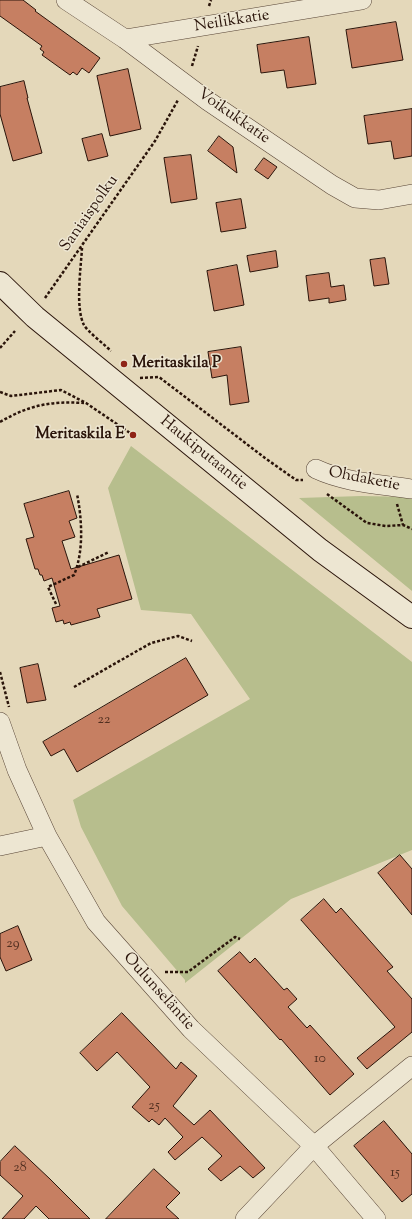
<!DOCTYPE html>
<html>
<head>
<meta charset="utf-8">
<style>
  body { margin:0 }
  canvas { display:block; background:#e4d8ba }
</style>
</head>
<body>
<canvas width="412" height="1219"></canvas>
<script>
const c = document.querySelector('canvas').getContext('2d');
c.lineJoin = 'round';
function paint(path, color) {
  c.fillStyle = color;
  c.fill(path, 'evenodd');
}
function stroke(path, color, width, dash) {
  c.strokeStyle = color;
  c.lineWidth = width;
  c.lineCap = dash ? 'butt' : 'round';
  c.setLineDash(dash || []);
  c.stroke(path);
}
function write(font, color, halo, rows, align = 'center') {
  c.font = font + ' "Sorts Mill Goudy",serif';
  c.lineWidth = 3;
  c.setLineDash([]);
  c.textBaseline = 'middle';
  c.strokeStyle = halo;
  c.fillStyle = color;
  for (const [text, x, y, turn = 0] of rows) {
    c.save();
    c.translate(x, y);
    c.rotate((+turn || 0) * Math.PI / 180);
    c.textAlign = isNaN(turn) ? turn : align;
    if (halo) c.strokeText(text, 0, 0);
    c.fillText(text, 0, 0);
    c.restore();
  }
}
const green = new Path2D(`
  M131,446L412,662V850L291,899L185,983V980L122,906L81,827L73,800L250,699L191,614L141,610L108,488Z
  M361,496L412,497V591L299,498Z`);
const building = new Path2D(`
  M0,0H23L36,10L35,11L100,58L89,73L82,68L77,75L73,72L70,75L42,55L44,52L40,49L42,46L0,16Z
  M396,22L403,60L352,68L346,30Z
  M309,37L316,84L287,88L284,70L261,73L257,45Z
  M128,69L141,129L110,136L97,76Z
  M24,81L28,98H27L42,153L13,161L0,114V87Z
  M412,109V156L394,159L391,141L368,144L364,116Z
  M102,134L108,156L88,161L82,139Z
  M219,136L233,147L237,173L208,151Z
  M191,155L197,199L171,203L164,158Z
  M264,158L277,167L268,179L255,170Z
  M241,199L246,228L221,232L216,203Z
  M276,251L278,267L250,272L247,256Z
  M385,258L389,284L374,286L370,260Z
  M237,265L244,305L214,311L207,271Z
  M329,273L331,287L344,285L346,300L329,303V298L309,301L306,276Z
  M241,347L249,402L230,405L227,375L212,378L208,352Z
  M69,491L77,518L69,521L75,537L62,541L71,569L119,555L132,599L97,609L100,617L71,625L70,622L64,624L63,620L56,622L52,608L60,606L52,578L44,581L42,575H40L38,569H35L26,539L34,537L24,504Z
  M186,658L208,695L77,772L64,749L51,756L43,742Z
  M38,664L46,700L27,703L20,668Z
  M400,855L412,869V915L378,873Z
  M324,899L336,913L341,908L393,967L387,971L412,999V1032L367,1069L357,1058L395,1027L301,920Z
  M18,926L32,960L6,971L0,957V934Z
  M240,952L250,963L255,958L284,990L287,988L297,999L288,1007L307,1028L310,1025L354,1074L330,1095L281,1039L280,1040L218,971Z
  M122,1013L176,1069L181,1062L197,1076L173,1106L194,1125L210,1110L265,1168L253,1178L240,1166L221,1181L208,1169L222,1156L202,1137L175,1160L168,1152L183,1137L165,1118L159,1125L152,1119L149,1122L132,1107L150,1087L117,1052L97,1071L80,1053Z
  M384,1121L412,1154V1194L402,1202L354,1146Z
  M15,1146L50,1179L90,1219H49L36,1206L24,1219H2L23,1196L0,1175V1162Z
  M154,1169L180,1193L166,1207L179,1219H106Z`);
const path = new Path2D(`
  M209,6L211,0
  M192,66L198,46
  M82,248C81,267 75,308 84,325C87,331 105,345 111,351
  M45,298L155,141L178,100
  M0,348L15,331
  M140,378L159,377L265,458L296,480H303
  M0,392L11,396L61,390L86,403L133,435
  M0,422C29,405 51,401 84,403
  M327,494L367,523L386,526L403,525L412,529
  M397,504L403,525
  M78,567L109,552
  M56,604L48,587L74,575C84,551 82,519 77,494
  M0,672L9,707
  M74,687L151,643L178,636L192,641
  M165,972H188L235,937L240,939`);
const street = new Path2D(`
  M66,0L125,39L208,101L332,185L355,198L379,200L412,194
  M125,39L362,0
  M316,469C346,483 379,484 412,489
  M0,722L17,770L47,836L96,922L191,1029L314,1146L376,1219
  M0,846L47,836
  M245,1219L314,1146L412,1066`);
const secondary = new Path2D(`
  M0,283L35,317L320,550L412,617`);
const markers = [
  [124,364,4,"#8f2418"],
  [133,435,4,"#8f2418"]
];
const numberNames = [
  ["22",104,721],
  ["29",13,945],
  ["10",320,1060],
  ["25",154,1107],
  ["28",20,1169],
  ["15",395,1174]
];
const streetNames = [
  ["Neilikkatie",232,22,-9],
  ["Voikukkatie",233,117,35],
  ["Saniaispolku",90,214,-55],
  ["Haukiputaantie",203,454,39],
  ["Ohdaketie",364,480,11],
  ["Oulunseläntie",158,992,48]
];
const poiNames = [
  ["Meritaskila P",132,364],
  ["Meritaskila E",125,435,"right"]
];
paint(green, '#b7be8d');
paint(building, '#c67f62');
stroke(building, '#2a140a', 1);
stroke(street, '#584536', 20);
stroke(secondary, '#2a140a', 24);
stroke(path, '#2a140a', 2.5, [3, 2]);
stroke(street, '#ede6d2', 19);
stroke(secondary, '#ede6d2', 22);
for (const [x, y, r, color] of markers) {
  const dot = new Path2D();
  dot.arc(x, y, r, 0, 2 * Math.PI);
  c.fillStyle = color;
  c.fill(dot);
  stroke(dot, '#ede6d2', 1.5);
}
write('14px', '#512f20', null, numberNames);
write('16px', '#2a140a', '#ede6d2', streetNames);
write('bold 16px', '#2a140a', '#ede6d2', poiNames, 'left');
</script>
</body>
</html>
